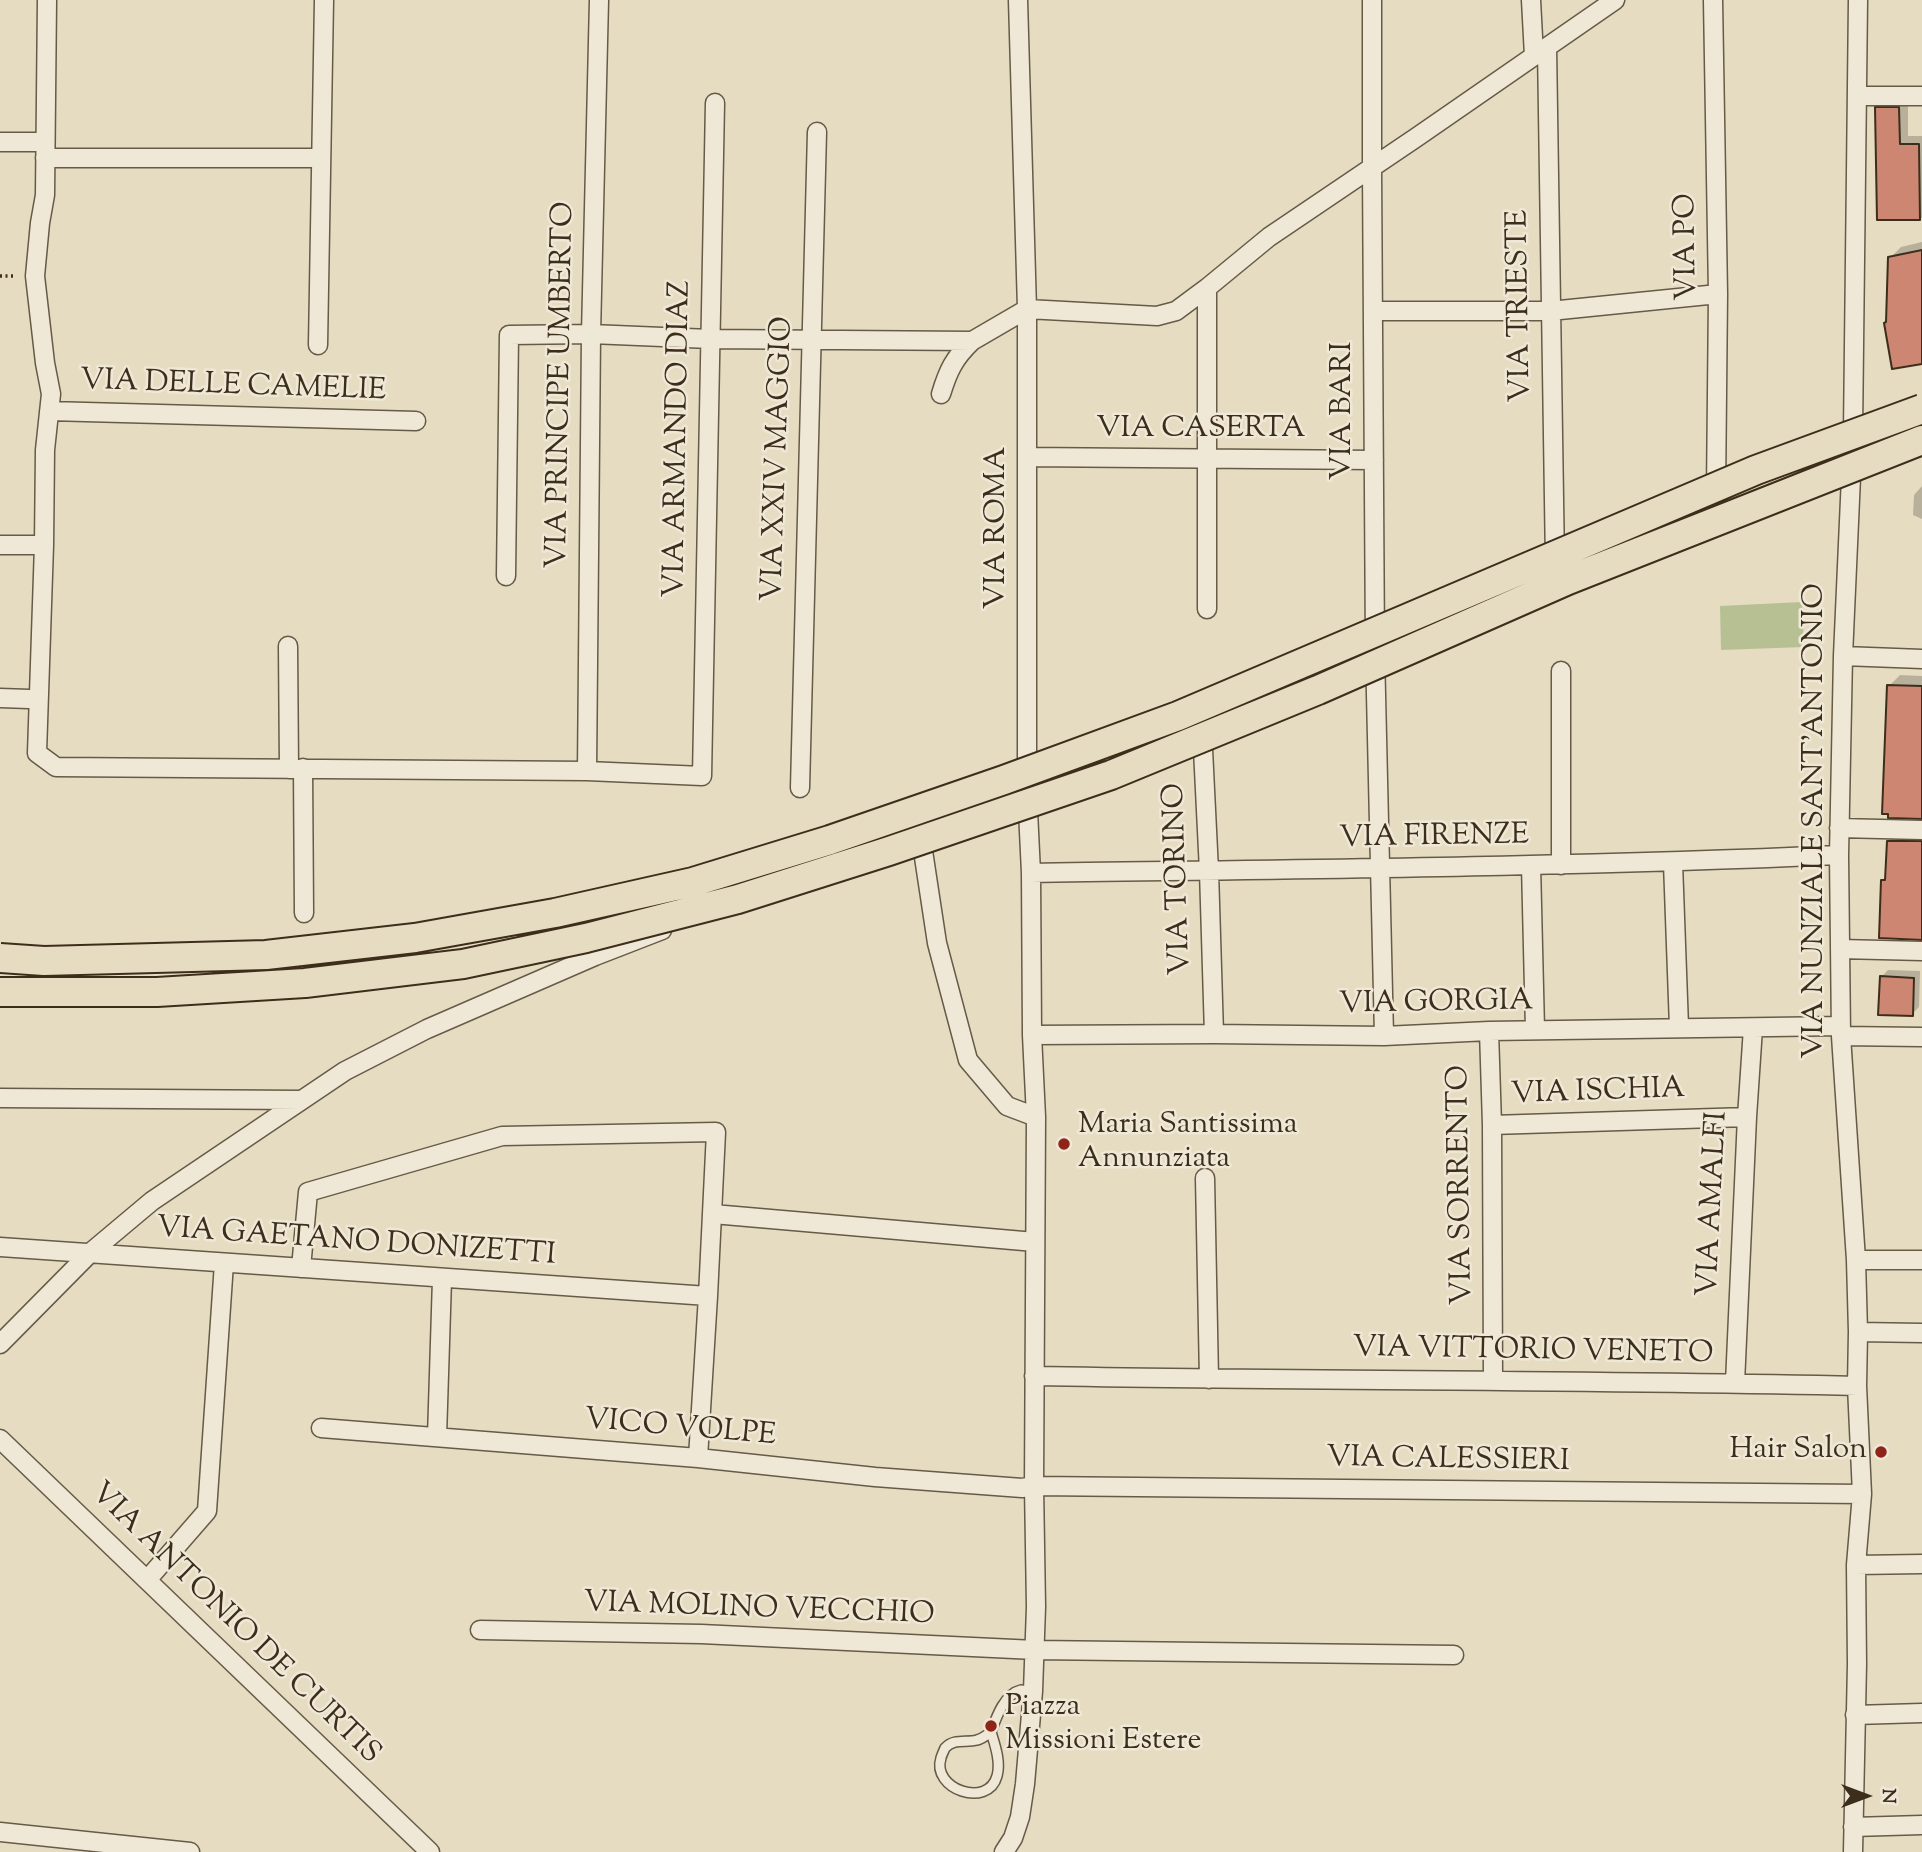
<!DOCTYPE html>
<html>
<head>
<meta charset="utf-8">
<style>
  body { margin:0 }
  #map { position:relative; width:1922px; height:1852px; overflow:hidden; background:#e6dcc2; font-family:"Sorts Mill Goudy",serif }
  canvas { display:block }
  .north { position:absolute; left:1831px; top:1761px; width:70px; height:70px; -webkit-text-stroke:5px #efe8d7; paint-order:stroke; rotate:90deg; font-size:19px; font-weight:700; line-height:28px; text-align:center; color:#3d2e1c }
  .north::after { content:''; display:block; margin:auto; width:24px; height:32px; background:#3d2e1c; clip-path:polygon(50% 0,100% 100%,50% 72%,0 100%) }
</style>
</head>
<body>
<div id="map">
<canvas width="1922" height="1852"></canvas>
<div class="north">N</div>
</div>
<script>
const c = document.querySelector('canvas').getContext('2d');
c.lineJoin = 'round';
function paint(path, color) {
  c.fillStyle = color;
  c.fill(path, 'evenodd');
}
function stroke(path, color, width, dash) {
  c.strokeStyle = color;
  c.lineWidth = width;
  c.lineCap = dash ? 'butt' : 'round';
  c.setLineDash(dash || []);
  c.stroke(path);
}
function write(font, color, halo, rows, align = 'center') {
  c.font = font + ' "Sorts Mill Goudy",serif';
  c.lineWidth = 5;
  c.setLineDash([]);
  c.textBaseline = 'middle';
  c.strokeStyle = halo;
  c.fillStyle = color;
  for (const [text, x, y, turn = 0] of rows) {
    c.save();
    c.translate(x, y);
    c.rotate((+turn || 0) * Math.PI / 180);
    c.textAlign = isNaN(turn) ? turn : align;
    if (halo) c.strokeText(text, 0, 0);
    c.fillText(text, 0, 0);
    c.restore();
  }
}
const green = new Path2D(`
  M1802,602L1804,647L1721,650L1720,606Z`);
const shadow = new Path2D(`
  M1886,99H1908V136H1922V218H1878L1877,108Z
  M1922,242V362L1888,321L1890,258L1901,247Z
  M1922,486V519L1913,515L1914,495Z
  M1900,675L1922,676V818L1889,686Z
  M1899,830L1922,831V937L1883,881L1887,877L1888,841Z
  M1888,970L1920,971L1919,1007L1912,1014L1881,977Z`);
const building = new Path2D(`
  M1875,107H1899L1900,144H1919L1920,220H1877Z
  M1922,250V364L1892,369L1884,323L1886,322L1888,257Z
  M1887,685L1922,686V819L1888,818V814H1882Z
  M1887,841H1922V940L1879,938L1881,880H1885Z
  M1880,976L1914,978L1913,1016L1878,1015Z`);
const path = new Path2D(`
  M0,276H15`);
const service = new Path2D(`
  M991,1732C995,1745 1001,1762 997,1776C988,1809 931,1789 941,1758C941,1757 945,1748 945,1748C954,1738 966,1743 977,1740C982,1739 987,1735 991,1732C996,1718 1004,1694 1021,1690C1025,1690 1029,1691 1033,1691`);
const minor = new Path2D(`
  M47,0L45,195L40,223L35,276L45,363L51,394L45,450L44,545L37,753L56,767L587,771L702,776L715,103
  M1372,0V168L1375,652L1384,1036
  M1531,0L1534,56
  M1713,0L1718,294L1716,492
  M1547,47L1555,564
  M1857,96H1922
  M0,142H44
  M45,158H321
  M1207,288V609
  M1027,309L1157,316L1176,311L1207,288L1269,237L1417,137L1615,0
  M1373,311H1550L1718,294
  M318,345L324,0
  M941,394C948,371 954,358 972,341
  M49,411L416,421
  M1027,457L1374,460
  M0,545H44
  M506,576L509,335L591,334L710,339L972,341L1027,309
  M1405,638L1468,607
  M288,646L289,769
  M1843,656L1922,659
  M1561,671V865
  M0,698L29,699
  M1202,729L1209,871L1214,1034
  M303,768L304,913
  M587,771L591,334L599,0
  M800,788L817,132
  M1025,791L1279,691
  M1839,828L1922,830
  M920,831L937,943L968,1060L1007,1106L1036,1117
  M1673,863L1679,1027
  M1531,865L1535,1030
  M1031,873C1300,869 1570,867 1839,855
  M1840,949L1922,951
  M1489,1031L1492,1125L1493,1380
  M1032,1035L1214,1034L1384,1036L1489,1031L1841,1026
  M1841,1036L1922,1037
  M0,1098L302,1100
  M1492,1125L1747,1117
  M1205,1178L1209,1379
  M713,1214L1035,1242
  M0,1247L708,1296
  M1856,1260H1922
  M301,1268L308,1192L502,1136L716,1132L708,1296L698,1458
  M1858,1332L1922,1333
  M0,1344L90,1253L152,1201L345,1071L427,1029L595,956L662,930
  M1034,1376C1309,1381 1583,1380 1857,1386
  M1735,1383L1747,1117L1753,1028
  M321,1428L698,1458L875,1477L1022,1488L1034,1486L1862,1494
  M437,1437L442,1279
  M0,1439L430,1852
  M1856,1565L1922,1564
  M147,1580L207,1511L224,1263
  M480,1630L701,1634L1035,1650L1454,1655
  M1855,1715L1922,1713
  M1853,1827L1922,1825
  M0,1832L190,1852
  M1004,1852L1013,1838L1020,1817L1025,1784L1033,1691L1036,1607L1034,1486L1036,1117L1032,1035L1031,873L1027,790V309L1018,0
  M1853,1852L1857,1664L1856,1565L1862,1494L1857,1386L1858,1332L1856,1260L1841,1036L1839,855L1843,656L1853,432L1858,0`);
const trunkBridge = new Path2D(`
  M0,958L44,961L266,955L415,938L555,913L693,882L830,840L1004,780L1178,716L1756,470L1922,409
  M0,992H157L305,983L463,964L586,938L738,899L889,851L1111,775L1318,690L1568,580L1922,440`);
const markers = [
  [1064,1144,7,"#8f2418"],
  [1881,1452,7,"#8f2418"],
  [991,1726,7,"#8f2418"]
];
const streetNames = [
  ["VIA PO",1689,247,-91],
  ["VIA TRIESTE",1522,306,-91],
  ["VIA PRINCIPE UMBERTO",563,385,-89],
  ["VIA DELLE CAMELIE",233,388,2],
  ["VIA BARI",1345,411,-90],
  ["VIA CASERTA",1201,431],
  ["VIA ARMANDO DIAZ",680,439,-89],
  ["VIA XXIV MAGGIO",780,459,-88],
  ["VIA ROMA",999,528,-90],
  ["VIA NUNZIALE SANT'ANTONIO",1817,821,-90],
  ["VIA FIRENZE",1434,839,-1],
  ["VIA TORINO",1180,879,-92],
  ["VIA GORGIA",1436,1005,-1],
  ["VIA ISCHIA",1598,1094,-2],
  ["VIA SORRENTO",1463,1185,-91],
  ["VIA AMALFI",1715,1204,-87],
  ["VIA GAETANO DONIZETTI",356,1244,4],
  ["VIA VITTORIO VENETO",1533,1353,1],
  ["VICO VOLPE",680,1430,5],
  ["VIA CALESSIERI",1448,1462,1],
  ["VIA MOLINO VECCHIO",759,1611,2],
  ["VIA ANTONIO DE CURTIS",234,1625,44]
];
const poiNames = [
  ["Maria Santissima",1078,1127],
  ["Annunziata",1078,1161],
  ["Hair Salon",1867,1452,"right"],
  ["Piazza",1005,1709],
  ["Missioni Estere",1005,1743]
];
paint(green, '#b7c092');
paint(shadow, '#0003');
paint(building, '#cc8671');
stroke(building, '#3d2e1c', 2);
stroke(service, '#675a46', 12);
stroke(minor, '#675a46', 21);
stroke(path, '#3d2e1c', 3.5, [2, 3.5]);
stroke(service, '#efe8d7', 9);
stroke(minor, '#efe8d7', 18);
stroke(trunkBridge, '#3d2e1c', 32, []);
stroke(trunkBridge, '#e6dcc2', 28);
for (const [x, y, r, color] of markers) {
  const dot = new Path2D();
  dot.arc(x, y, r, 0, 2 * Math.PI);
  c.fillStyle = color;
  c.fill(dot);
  stroke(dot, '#efe8d7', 2.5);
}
write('30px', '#3d2e1c', '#efe8d7', streetNames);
write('30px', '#3d2e1c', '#efe8d7', poiNames, 'left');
</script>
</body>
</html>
